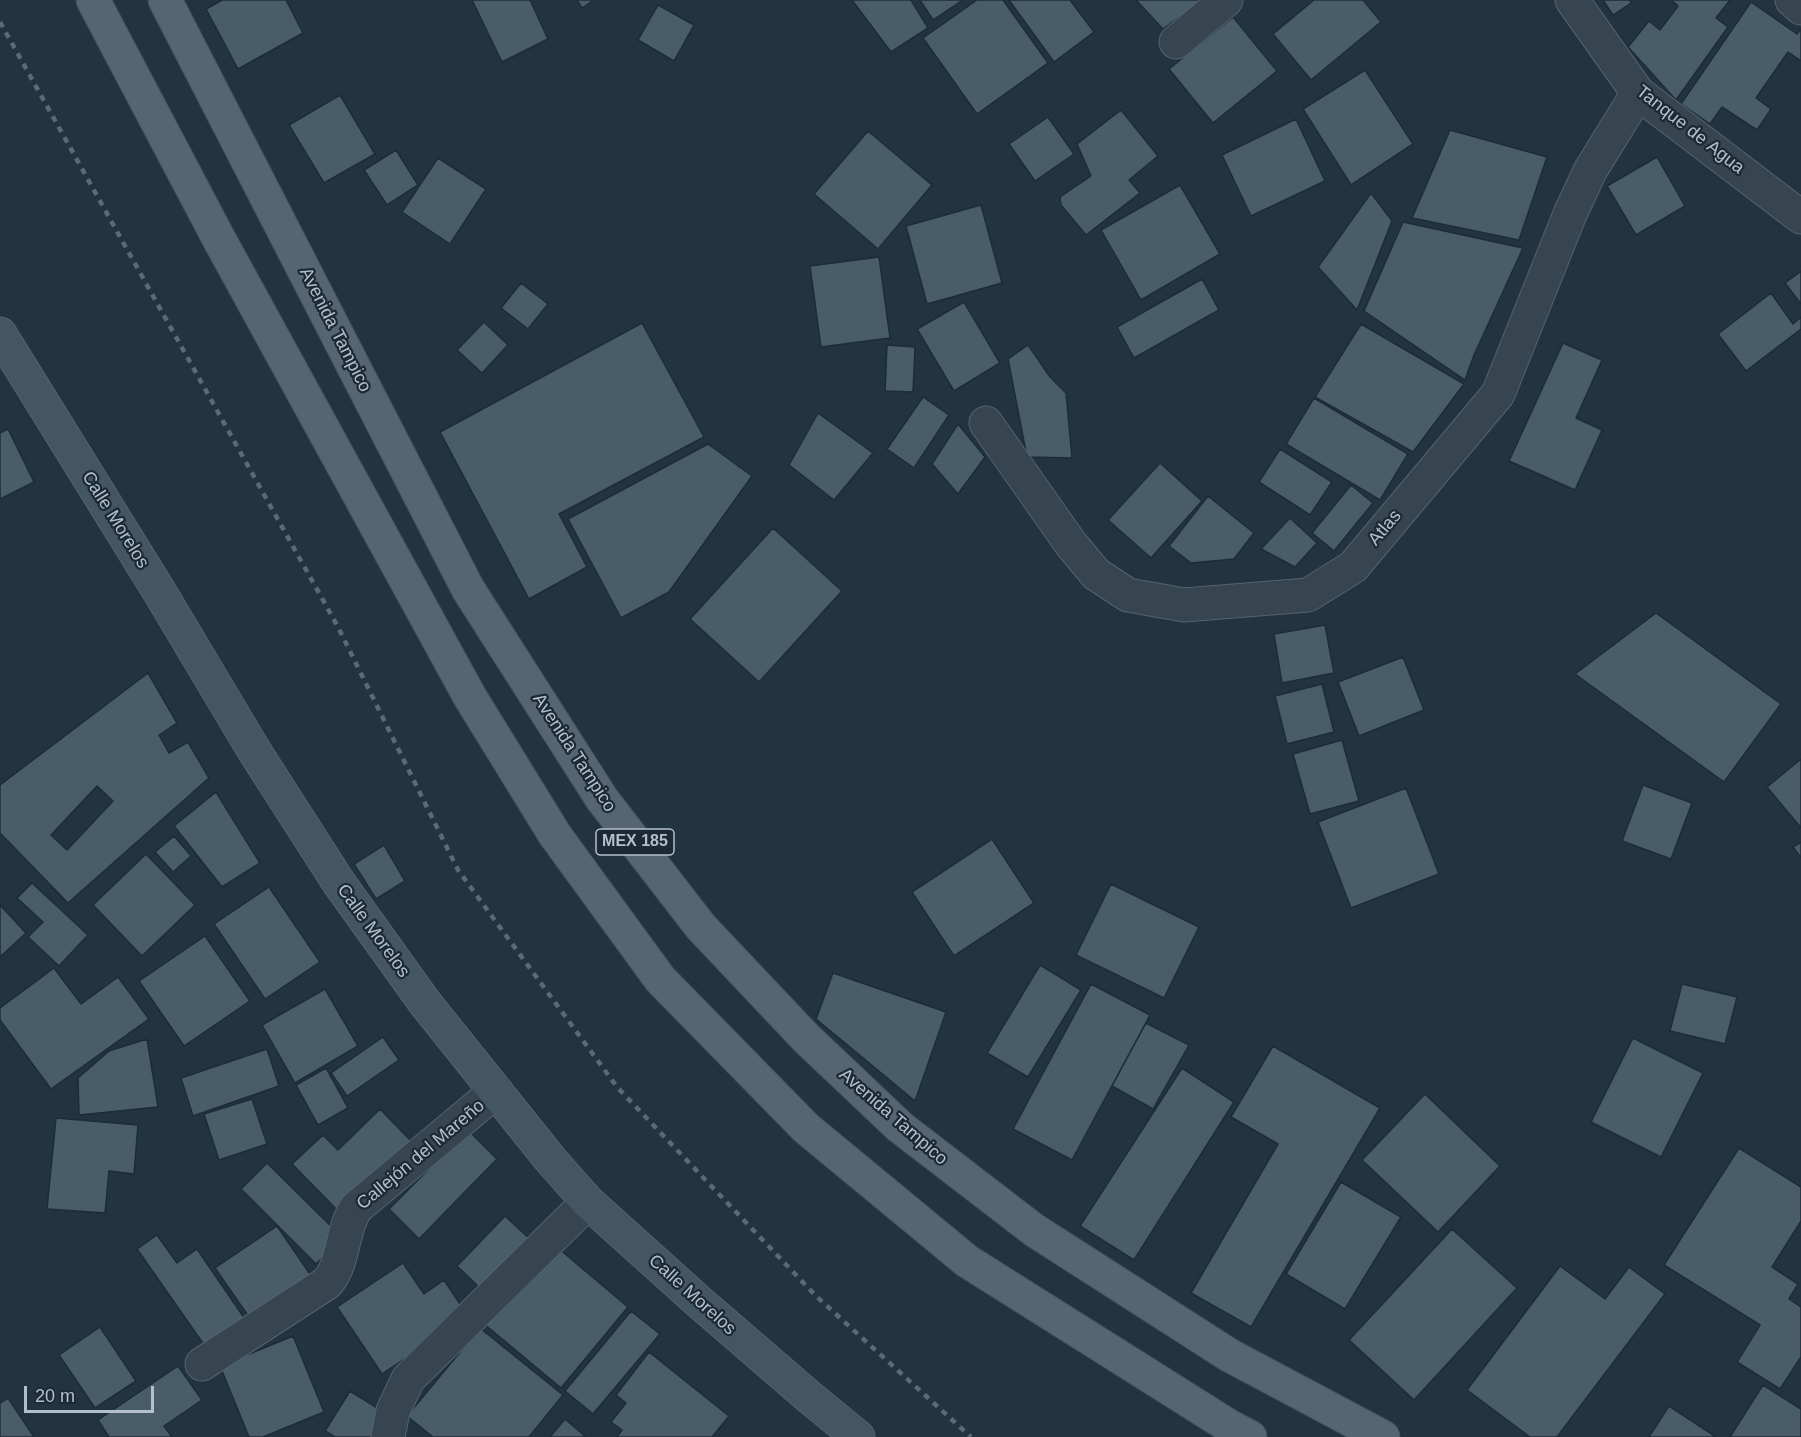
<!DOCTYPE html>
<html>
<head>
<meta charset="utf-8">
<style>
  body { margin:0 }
  #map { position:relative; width:1801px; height:1437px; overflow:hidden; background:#223441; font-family:Arial,sans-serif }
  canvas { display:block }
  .scale { position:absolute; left:24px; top:1386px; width:130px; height:27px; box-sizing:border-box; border:3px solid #b3c0cb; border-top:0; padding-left:8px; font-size:18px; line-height:21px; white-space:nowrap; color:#b3c0cb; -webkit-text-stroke:4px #1c2a36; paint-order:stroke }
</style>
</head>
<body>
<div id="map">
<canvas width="1801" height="1437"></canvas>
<div class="scale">20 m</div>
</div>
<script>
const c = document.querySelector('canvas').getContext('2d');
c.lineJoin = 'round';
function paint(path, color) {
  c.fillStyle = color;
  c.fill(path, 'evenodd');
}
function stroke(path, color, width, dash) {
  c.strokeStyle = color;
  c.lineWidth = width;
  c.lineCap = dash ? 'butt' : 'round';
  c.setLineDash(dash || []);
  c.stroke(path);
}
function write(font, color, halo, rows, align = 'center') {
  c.font = font + ' Arial,sans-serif';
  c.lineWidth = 4.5;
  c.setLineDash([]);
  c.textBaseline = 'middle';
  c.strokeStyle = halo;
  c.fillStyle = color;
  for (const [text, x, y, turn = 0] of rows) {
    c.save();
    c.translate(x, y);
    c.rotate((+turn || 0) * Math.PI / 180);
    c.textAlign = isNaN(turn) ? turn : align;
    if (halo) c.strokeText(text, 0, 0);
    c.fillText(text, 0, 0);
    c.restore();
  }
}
const building = new Path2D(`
  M222,0H286L303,33L238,69L206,9Z
  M472,0H530L548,39L502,62Z
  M577,0H594L582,8Z
  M852,0H911L928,28L891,52Z
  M920,0H963L933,20Z
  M977,0H1003L1048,63L977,114L923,38Z
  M1009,0H1070L1094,32L1054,62Z
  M1136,0H1203L1163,29Z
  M1314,0H1363L1381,22L1311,80L1273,34Z
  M1603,0H1630L1631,3L1613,15Z
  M1671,0H1730L1716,18L1728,27L1676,100L1628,47L1649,21L1660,30L1678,6Z
  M1751,2L1797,34L1801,29V61L1788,52L1756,98L1771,109L1757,130L1722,107L1710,124L1681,104Z
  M658,5L694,25L674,61L638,40Z
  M1233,17L1277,71L1213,123L1169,69Z
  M1365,70L1413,144L1351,185L1303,109Z
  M340,95L375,154L324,183L289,125Z
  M1121,110L1158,156L1129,180L1140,193L1086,235L1061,205L1060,197L1091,176L1077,144Z
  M1048,117L1074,154L1035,181L1009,144Z
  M1296,119L1325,181L1251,216L1222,155Z
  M1450,130L1547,157L1519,240L1412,218Z
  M868,131L932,185L878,249L814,194Z
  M396,150L418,185L387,205L364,170Z
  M1657,157L1685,206L1636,235L1607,186Z
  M438,158L486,189L450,244L402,212Z
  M1180,185L1220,254L1141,300L1101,230Z
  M1371,193L1392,221L1357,310L1318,267Z
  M981,205L1002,283L927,304L906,226Z
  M1403,222L1523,248L1474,355L1465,380L1364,311Z
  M879,257L890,338L821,347L810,266Z
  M1801,271V304L1785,283Z
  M1202,279L1219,310L1134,358L1117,327Z
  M521,283L548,304L528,329L501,308Z
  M1771,293L1793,324L1801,317V329L1746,371L1718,334Z
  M964,302L1000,363L954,391L917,329Z
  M484,322L508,345L482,373L457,350Z
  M642,323L704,437L559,514L587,567L529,599L440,432Z
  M1361,324L1464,384L1413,452L1315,397Z
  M1563,343L1602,360L1576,418L1602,430L1575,490L1509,461Z
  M887,345L915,347L913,392L885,391Z
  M1028,345L1050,377L1066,393L1072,458L1027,457L1008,359Z
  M923,397L949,415L914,468L887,449Z
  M1314,398L1408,454L1380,500L1286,444Z
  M818,413L873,453L834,500L789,465Z
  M958,424L985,457L958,494L932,464Z
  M8,429L34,482L0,499V433Z
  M708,444L752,476L669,592L621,618L568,519Z
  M1280,449L1332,482L1310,515L1259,482Z
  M1160,463L1202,501L1151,558L1108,520Z
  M1351,485L1373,503L1334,551L1312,533Z
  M1208,496L1254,533L1234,559L1191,563L1169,546Z
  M1290,518L1317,543L1295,567L1261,549Z
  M773,528L842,591L759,682L690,619Z
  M1656,613L1781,704L1724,782L1575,674Z
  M1325,625L1334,673L1282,683L1274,634Z
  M1403,657L1424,710L1359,736L1338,682Z
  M148,673L177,723L159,735L169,753L188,742L209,778L68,903L0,833V785ZM97,786L113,801L67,850L51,835Z
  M1322,684L1334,732L1287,744L1275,696Z
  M1342,740L1359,801L1310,814L1293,754Z
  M1801,759V828L1767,787Z
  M1643,785L1692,803L1671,859L1622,841Z
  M1406,788L1439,874L1351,908L1318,822Z
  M216,792L260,863L222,887L174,826Z
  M174,836L191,856L173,872L155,852Z
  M992,839L1034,903L954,956L912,892Z
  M1801,842V858L1793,847Z
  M384,845L405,881L376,899L354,864Z
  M146,854L195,905L142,956L93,905Z
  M32,883L88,935L59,966L28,937L43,922L17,898Z
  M1111,884L1199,927L1164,998L1076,955Z
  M269,887L320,962L265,999L214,924Z
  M0,905L26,933L0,957Z
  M205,936L250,1001L184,1046L139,981Z
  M1040,965L1081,990L1028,1077L987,1053Z
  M54,968L81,1004L118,977L149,1019L51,1089L0,1020V1008Z
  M833,973L946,1012L915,1101L816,1019Z
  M1091,984L1150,1015L1072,1160L1013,1129Z
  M1682,984L1737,997L1725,1044L1670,1031Z
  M325,989L358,1046L295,1083L262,1025Z
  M1146,1023L1189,1045L1153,1109L1112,1086Z
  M383,1037L399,1060L347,1096L331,1073Z
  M1633,1038L1703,1073L1661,1157L1591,1122Z
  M147,1039L158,1107L79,1115L78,1078L109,1051Z
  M1273,1046L1380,1108L1251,1327L1191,1293L1278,1144L1231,1117Z
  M267,1049L279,1086L193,1116L181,1078Z
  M326,1068L348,1108L318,1125L296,1085Z
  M1182,1068L1234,1102L1134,1260L1080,1226Z
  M1425,1094L1500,1166L1438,1232L1362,1160Z
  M252,1099L267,1144L219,1160L204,1114Z
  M380,1109L413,1143L341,1214L292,1164L323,1135L338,1150Z
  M56,1118L138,1125L134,1174L109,1171L105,1213L47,1209Z
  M468,1130L497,1159L419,1239L389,1209Z
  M1739,1148L1801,1187V1221L1772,1267L1798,1284L1789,1299L1801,1307V1357L1780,1389L1737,1362L1760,1325L1664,1265Z
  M267,1163L343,1238L316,1264L241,1189Z
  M1341,1182L1401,1217L1345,1309L1286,1274Z
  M505,1216L531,1240L483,1291L457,1266Z
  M277,1226L312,1277L251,1320L215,1268Z
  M1452,1229L1517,1288L1414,1400L1349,1340Z
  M157,1235L177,1263L197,1249L249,1325L209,1352L137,1249Z
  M551,1242L628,1307L561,1388L483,1323Z
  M403,1263L424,1294L444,1280L468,1316L382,1374L337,1307Z
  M1560,1266L1605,1299L1629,1267L1665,1294L1557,1437H1530L1467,1390Z
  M631,1311L660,1334L593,1414L565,1391Z
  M100,1327L136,1381L95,1408L59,1355Z
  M480,1328L563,1395L529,1437H433L407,1416Z
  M293,1336L324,1412L263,1437H249L220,1366Z
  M649,1352L729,1416L712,1437H617L622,1430L611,1422L626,1403L616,1395Z
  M178,1366L202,1400L164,1426L172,1437H109L98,1420Z
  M1763,1385L1801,1409V1437H1730Z
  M350,1391L387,1414L373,1437H335L325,1431Z
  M8,1398L34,1437H0V1403Z
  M1669,1406L1716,1437H1649Z
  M565,1419L586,1437H550Z`);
const street = new Path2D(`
  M1572,0L1638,93L1801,217
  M1792,0L1801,8
  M1176,42L1226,0
  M986,423L1071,544L1096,574L1128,595L1184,605L1308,595L1353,567L1498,394L1570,214L1590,171L1638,93
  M202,1364L327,1283C345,1262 341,1231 356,1208L496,1091
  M388,1437L393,1411L408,1379L588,1202`);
const secondary = new Path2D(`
  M0,334L159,591L255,752L339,883L425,1003L550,1159L588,1202L698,1301L808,1396L858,1437`);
const primary = new Path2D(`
  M93,0L219,239L470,697L555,835L660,979L806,1128L967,1261L1229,1426L1250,1437
  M165,0L468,589L602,799L701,927L806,1038L900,1127L1034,1230L1229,1355L1383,1437`);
const rail = new Path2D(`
  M0,22L338,627L458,870L617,1087L816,1296L971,1437`);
const shields = [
  [635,842,78]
];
const shieldNames = [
  ["MEX 185",635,842]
];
const streetNames = [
  ["Tanque de Agua",1690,130,38],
  ["Avenida Tampico",335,330,63],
  ["Calle Morelos",115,520,58],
  ["Atlas",1385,528,-50],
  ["Avenida Tampico",574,753,57],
  ["Calle Morelos",373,931,54],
  ["Avenida Tampico",893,1117,41],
  ["Callejón del Mareño",421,1155,-40],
  ["Calle Morelos",692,1295,42]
];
paint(building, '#485c6a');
stroke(building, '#1e2c38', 1.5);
stroke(street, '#55636e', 35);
stroke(secondary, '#55636e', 35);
stroke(primary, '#43515d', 35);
stroke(street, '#374551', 33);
stroke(secondary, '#445564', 33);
stroke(primary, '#556571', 33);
stroke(rail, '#596a78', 4.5, [6, 6]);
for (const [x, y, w] of shields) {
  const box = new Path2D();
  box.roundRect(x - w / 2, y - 13, w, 26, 4.5);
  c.fillStyle = '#1c2a36';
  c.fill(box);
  stroke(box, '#b3c0cb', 1.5);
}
write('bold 16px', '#b3c0cb', null, shieldNames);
write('18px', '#b3c0cb', '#1c2a36', streetNames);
</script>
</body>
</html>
